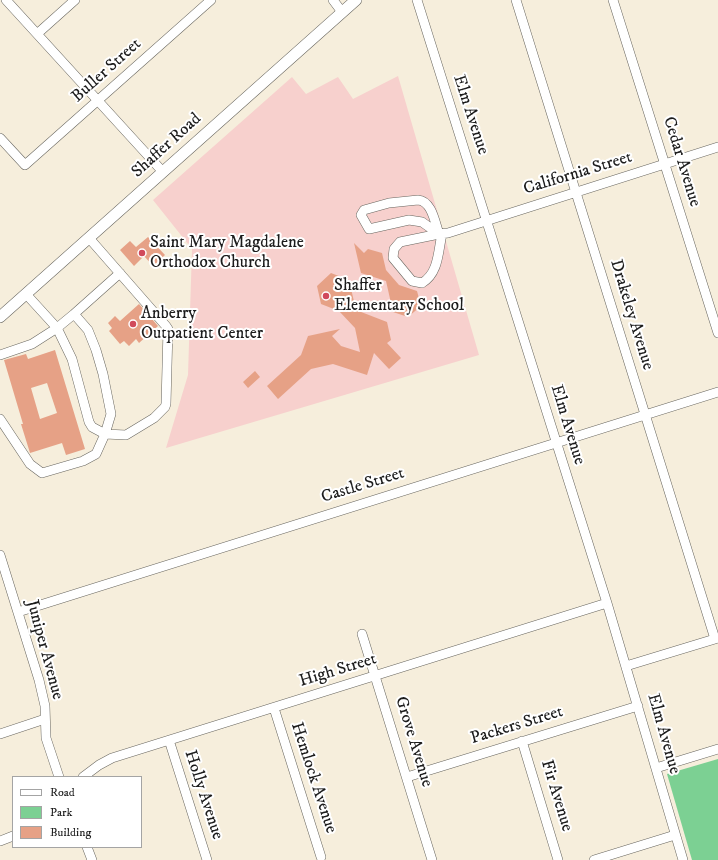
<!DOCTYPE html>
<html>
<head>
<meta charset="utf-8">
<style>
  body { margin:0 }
  #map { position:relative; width:718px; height:860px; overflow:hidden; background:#f6eedc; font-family:"IM FELL DW Pica",serif }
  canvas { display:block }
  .legend { position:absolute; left:12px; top:776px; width:130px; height:72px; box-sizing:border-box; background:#fff; border:1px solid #a4a4a4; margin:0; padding:5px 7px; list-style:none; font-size:12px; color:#1c1c1c }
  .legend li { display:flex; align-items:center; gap:8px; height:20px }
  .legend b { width:20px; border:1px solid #a4a4a4 }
</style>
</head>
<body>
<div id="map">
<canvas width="718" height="860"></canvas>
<ul class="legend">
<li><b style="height:5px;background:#fff"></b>Road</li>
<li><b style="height:11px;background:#7cd093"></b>Park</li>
<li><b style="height:11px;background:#e6a186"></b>Building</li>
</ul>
</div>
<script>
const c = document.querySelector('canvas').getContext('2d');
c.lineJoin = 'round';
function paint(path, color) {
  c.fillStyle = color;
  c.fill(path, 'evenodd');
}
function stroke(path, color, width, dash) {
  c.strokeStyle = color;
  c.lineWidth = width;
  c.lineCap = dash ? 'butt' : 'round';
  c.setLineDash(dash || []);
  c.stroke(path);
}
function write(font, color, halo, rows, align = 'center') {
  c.font = font + ' "IM FELL DW Pica",serif';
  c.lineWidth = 4;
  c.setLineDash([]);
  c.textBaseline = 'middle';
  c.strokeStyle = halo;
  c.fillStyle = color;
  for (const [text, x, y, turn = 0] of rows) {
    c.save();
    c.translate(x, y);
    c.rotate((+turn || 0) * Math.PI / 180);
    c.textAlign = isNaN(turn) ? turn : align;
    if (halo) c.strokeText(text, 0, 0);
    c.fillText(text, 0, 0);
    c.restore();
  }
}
const built = new Path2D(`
  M398,76L479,355L166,448L188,375L192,249L153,200L292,77L306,94L338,77L353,99Z`);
const green = new Path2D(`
  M718,759V860H692L667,774Z`);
const building = new Path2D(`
  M148,237L165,255L153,266L144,256L134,266L120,250L130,241L136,247Z
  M354,243L364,253L368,249L382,253L386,270L399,285L417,291L421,306L408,317L393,312L386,281L361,273Z
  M331,273L349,280L356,310L387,322L391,340L387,343L401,358L389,369L374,353L367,375L333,364L311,369L278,399L267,386L301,355L308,336L340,329L332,336L341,346L360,352L355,328L339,311L321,304L317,286Z
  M139,304L158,326L139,343L136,339L129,346L124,341L120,344L109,331L112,328L108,323L115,316L120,321Z
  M55,350L85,449L66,455L62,443L30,453L21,424H23L4,360L26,354L28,359ZM47,383L57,413L40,419L31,388Z
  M255,371L260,377L248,388L243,382Z`);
const minor = new Path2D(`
  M6,0L163,172
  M333,0L342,12
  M417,0L607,603L683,860
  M516,0L715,639
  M613,0L718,333
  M37,34L75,0
  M0,138L25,165L211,0
  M418,200C432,201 435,223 439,234L422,222L409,220L369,229L361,215L364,210L389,203Z
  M442,234C438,251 439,273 422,283L412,281L393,258L394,249L400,242L439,234L448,233L718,147
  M26,294L57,328L74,314
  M0,355L32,344L57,328L72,359L89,422L92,427L105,434L111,414L103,374L96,350L88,330L74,314L120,273
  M0,419L30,464L42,473L83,461L96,454L105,434L126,435L154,418L165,407L166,404L168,329L166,326L89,238
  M0,555L39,680L45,706L46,738L59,777
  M18,612L718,392
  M362,634L432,860
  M626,666L718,638
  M274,708L321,857
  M0,734L45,719
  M169,740L207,860
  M522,741L558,860
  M656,768L718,749
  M83,777L99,765L112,758L607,603
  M407,777L638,706
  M0,841L13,836
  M87,847L92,860
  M594,860L675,835`);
const major = new Path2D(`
  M0,317L356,0`);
const markers = [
  [142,253,4,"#d1495b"],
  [326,296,4,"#d1495b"],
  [133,324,4,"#d1495b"]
];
const streetNames = [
  ["Buller Street",107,71,-42],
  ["Elm Avenue",470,115,72],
  ["Shaffer Road",167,146,-42],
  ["Cedar Avenue",681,162,73],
  ["California Street",578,174,-17],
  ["Drakeley Avenue",631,315,73],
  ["Elm Avenue",567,425,73],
  ["Castle Street",363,486,-17],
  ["Juniper Avenue",44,650,75],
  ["High Street",338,671,-17],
  ["Packers Street",517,726,-17],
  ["Elm Avenue",663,734,74],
  ["Grove Avenue",413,742,73],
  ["Hemlock Avenue",313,778,72],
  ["Holly Avenue",203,795,72],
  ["Fir Avenue",556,796,73]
];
const poiNames = [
  ["Saint Mary Magdalene",150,243],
  ["Orthodox Church",150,263],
  ["Shaffer",334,286],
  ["Elementary School",334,306],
  ["Anberry",141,314],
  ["Outpatient Center",141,334]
];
paint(built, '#f7d0cd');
paint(green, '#7cd093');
paint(building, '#e6a186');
stroke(minor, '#68665f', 10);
stroke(major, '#68665f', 12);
stroke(minor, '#fff', 9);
stroke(major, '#fff', 11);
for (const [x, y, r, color] of markers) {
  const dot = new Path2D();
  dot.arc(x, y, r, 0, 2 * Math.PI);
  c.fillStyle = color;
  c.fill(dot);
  stroke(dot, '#fff', 1.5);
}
write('17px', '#1c1c1c', '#fff', streetNames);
write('17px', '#1c1c1c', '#fff', poiNames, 'left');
</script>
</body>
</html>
